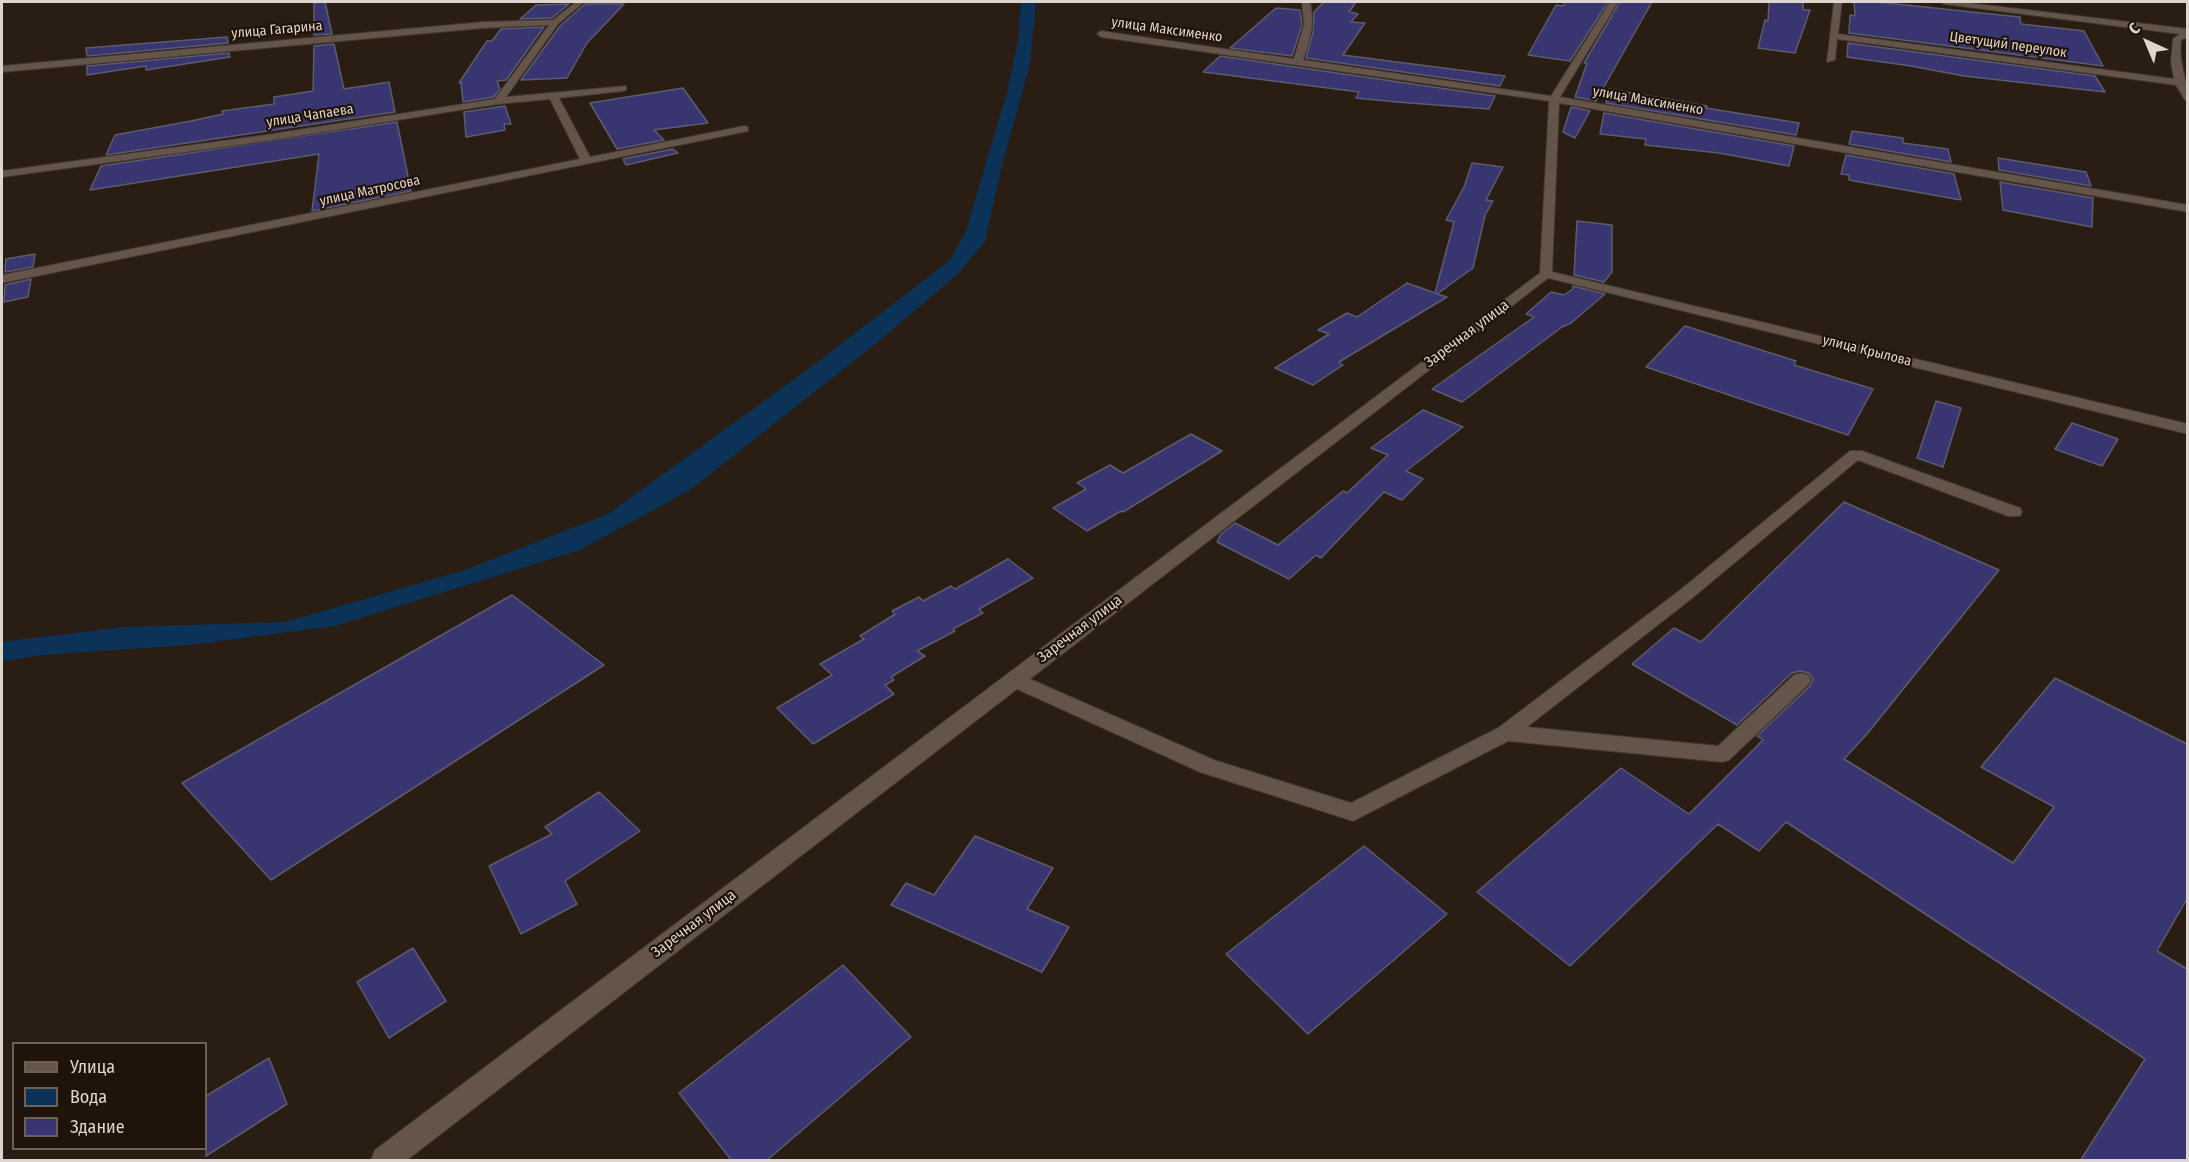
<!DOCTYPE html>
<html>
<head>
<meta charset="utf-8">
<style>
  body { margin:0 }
  #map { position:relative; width:2189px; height:1162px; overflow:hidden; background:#2a1d13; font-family:"Fira Sans Condensed",sans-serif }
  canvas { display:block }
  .frame { position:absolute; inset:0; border:3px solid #ded5ce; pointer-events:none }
  .legend { position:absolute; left:12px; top:1042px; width:195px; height:108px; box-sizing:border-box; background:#20140a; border:2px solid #6c6158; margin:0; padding:8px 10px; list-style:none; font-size:18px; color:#ded5ce }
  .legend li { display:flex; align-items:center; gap:12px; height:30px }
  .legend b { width:30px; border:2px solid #6c6158 }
  .north { position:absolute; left:2117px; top:12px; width:60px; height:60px; -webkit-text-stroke:4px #20140a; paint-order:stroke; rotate:316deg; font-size:16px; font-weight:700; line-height:24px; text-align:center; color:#ded5ce }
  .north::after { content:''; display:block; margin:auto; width:21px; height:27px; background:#ded5ce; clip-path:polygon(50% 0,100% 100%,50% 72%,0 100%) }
</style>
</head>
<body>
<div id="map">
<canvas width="2189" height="1162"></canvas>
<div class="frame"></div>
<ul class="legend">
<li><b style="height:8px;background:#645449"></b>Улица</li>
<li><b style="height:16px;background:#0b3358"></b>Вода</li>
<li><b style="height:16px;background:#393570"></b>Здание</li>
</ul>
<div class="north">С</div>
</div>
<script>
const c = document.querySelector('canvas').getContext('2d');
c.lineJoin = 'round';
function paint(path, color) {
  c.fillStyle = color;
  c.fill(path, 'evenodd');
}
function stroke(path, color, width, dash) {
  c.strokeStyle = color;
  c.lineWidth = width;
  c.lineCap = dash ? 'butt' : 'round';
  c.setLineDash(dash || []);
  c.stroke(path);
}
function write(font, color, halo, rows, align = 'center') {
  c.font = font + ' "Fira Sans Condensed",sans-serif';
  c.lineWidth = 4.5;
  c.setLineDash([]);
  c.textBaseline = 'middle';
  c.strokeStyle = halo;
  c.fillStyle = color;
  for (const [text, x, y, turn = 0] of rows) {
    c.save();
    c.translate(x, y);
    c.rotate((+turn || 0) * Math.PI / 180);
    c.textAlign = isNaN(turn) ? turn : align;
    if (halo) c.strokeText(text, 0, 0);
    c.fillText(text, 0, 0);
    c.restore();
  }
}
const water = new Path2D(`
  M1021,2H1036L1030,64L1002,165L985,241L960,272L879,341L690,490L580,550L335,626L189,645L42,655L2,661V642L124,627L285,622L465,570L608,514L819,361L950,260L966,231L1007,92L1018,41Z`);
const building = new Path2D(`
  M325,2L332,34L314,35V3Z
  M1324,2H1356L1349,12L1358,14L1351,22L1365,23L1343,55L1505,76L1500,86L1306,58L1313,32L1314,12Z
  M1565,2H1608L1570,61L1528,55L1556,5L1563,6Z
  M1620,2H1652L1596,101L1575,97L1587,63H1584Z
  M1769,2H1803V10H1810L1795,53L1758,48L1765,20L1768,21Z
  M1854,2H1877L2020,17L2021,24L2084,31L2103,66L1849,33L1850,15L1855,16Z
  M569,4L552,18L520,19L536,5Z
  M585,4H624L587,43L567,78L521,80L560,26Z
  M1276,8L1300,10L1302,25L1292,56L1230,48Z
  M544,27L506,80L497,81L500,89L494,97L463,102L461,82L459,83L487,41H492L501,29Z
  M227,37L228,43L87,56L86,48Z
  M1848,43L2095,76L2105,92L1964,76L1911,66L1847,57Z
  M334,44L344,89L389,82L395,112L106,155L115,135L191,121L223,114L222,111L274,104V97L313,91L314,46Z
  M229,53L230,57L146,70V66L87,75V66Z
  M1220,56L1495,96L1489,109L1397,102L1356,98L1359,92L1203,72Z
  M683,88L708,123L654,130L664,140L617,149L590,103Z
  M1608,89L1707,106L1706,108L1799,123L1796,135L1606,103Z
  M505,106L511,124H504L505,130L466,137L464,112Z
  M1571,107L1590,111L1575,138L1563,132Z
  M1604,113L1794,146L1789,166L1719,153L1645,145L1646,139L1600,134Z
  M397,122L411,191L312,211L319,154L90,190L101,166Z
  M1852,131L1903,138V143L1948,149L1951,162L1849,144Z
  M673,149L678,153L626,165L623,159Z
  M1846,155L1954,174L1961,200L1849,180V175L1841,174Z
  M1998,158L2086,172L2091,186L1999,170Z
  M1472,163L1503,167L1486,200L1493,201L1485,215L1473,268L1437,294L1447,297L1339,362L1343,365L1313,385L1275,368L1329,334L1318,330L1347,313L1357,317L1407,283L1435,293L1454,222L1446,220L1464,187Z
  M2000,182L2093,198L2092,227L2003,210Z
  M1577,221L1612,225V272L1604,282L1574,275Z
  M35,254L33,267L5,272L6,259Z
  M31,279L28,297L4,302L5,285Z
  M1573,286L1605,294L1571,323L1562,327L1462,402L1432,389L1534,317L1526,314L1551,292L1564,295L1573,289Z
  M1685,326L1796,361L1794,365L1873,389L1848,435L1646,367Z
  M1936,401L1961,408L1943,467L1917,458Z
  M1423,410L1463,427L1406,471L1423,479L1402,500L1384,492L1321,558L1316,555L1289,579L1217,542L1221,534L1235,523L1278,545L1343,491L1347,493L1388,455L1371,448Z
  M2072,423L2118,439L2102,466L2055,449Z
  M1191,434L1222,451L1123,512L1121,511L1087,531L1053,508L1086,489L1077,483L1110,465L1123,473Z
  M1844,502L1999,570L1867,734L1844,759L2013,863L2054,807L1981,767L2055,678L2187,744V899L2157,951L2187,969V1161H2080L2145,1059L1786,822L1759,851L1718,824L1570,966L1477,892L1621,768L1689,814L1763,740L1757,736L1810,686L1813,679L1809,673L1800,671L1792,673L1737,725L1632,664L1674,628L1701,642Z
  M1008,559L1033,578L979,609L983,613L953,629L955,631L917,651L925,656L891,677L894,680L885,685L894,694L813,744L777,708L832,675L820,664L864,639L860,636L895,614L892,611L919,597L923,601L951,586L955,589Z
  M512,595L604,665L271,880L182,783Z
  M599,792L640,831L565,881L577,904L521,934L489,866L552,834L545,827Z
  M975,836L1053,868L1027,909L1069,927L1042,972L891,905L906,883L934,895Z
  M1364,846L1447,914L1308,1034L1226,954Z
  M413,948L446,1001L389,1038L357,982Z
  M843,965L911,1037L766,1161H732L679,1093Z
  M269,1058L287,1104L206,1156V1096Z`);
const minor = new Path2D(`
  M576,2H584L558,24L506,97L626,86V90L623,91L559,98L590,157L744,126L748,127V131L2,283V275L580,159L550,99L498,104L266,141L2,177V171L266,135L495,99L549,25L483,28L2,72V66L483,22L553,20Z
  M1302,2H1310C1315,23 1310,41 1303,60L1551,96L1610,2H1618L1560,97L2188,205V212L1559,103L1552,272L2188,424V434L1548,278L1030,679L1214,760L1351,803L1498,728L1679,591L1850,451H1862L2020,508L2022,512L2020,516H2008L1858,460L1691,599L1527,727L1718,746L1794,675L1801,673L1808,675L1811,680L1808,685L1729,760L1722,762L1508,741L1353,821L1200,772L1017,689L407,1160H371L375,1150L1540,273L1549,101L1101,37L1097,34L1101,31L1294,59L1304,25Z
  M1834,2H1842L1838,34L2174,79L2171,62L2173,39L2180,34L1944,4L1940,2H1960L2188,29V37L2181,40C2178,62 2188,80 2188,101L2185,100L2176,85L1837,39L1835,60L1827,62Z`);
const farStreetnames = [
  ["улица Гагарина",277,30,-5],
  ["улица Максименко",1167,30,8],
  ["Цветущий переулок",2008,45,8],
  ["улица Максименко",1648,101,10],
  ["улица Чапаева",310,116,-9],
  ["улица Матросова",370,191,-12],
  ["улица Крылова",1867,351,14]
];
const streetNames = [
  ["Заречная улица",1467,334,-37],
  ["Заречная улица",1080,629,-37],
  ["Заречная улица",694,924,-37]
];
paint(water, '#0b3358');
paint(building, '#393570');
stroke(building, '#5b5c6d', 1.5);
stroke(minor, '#433833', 2);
paint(minor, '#645449');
write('14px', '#ded5ce', '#20140a', farStreetnames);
write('15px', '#ded5ce', '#20140a', streetNames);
</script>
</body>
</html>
